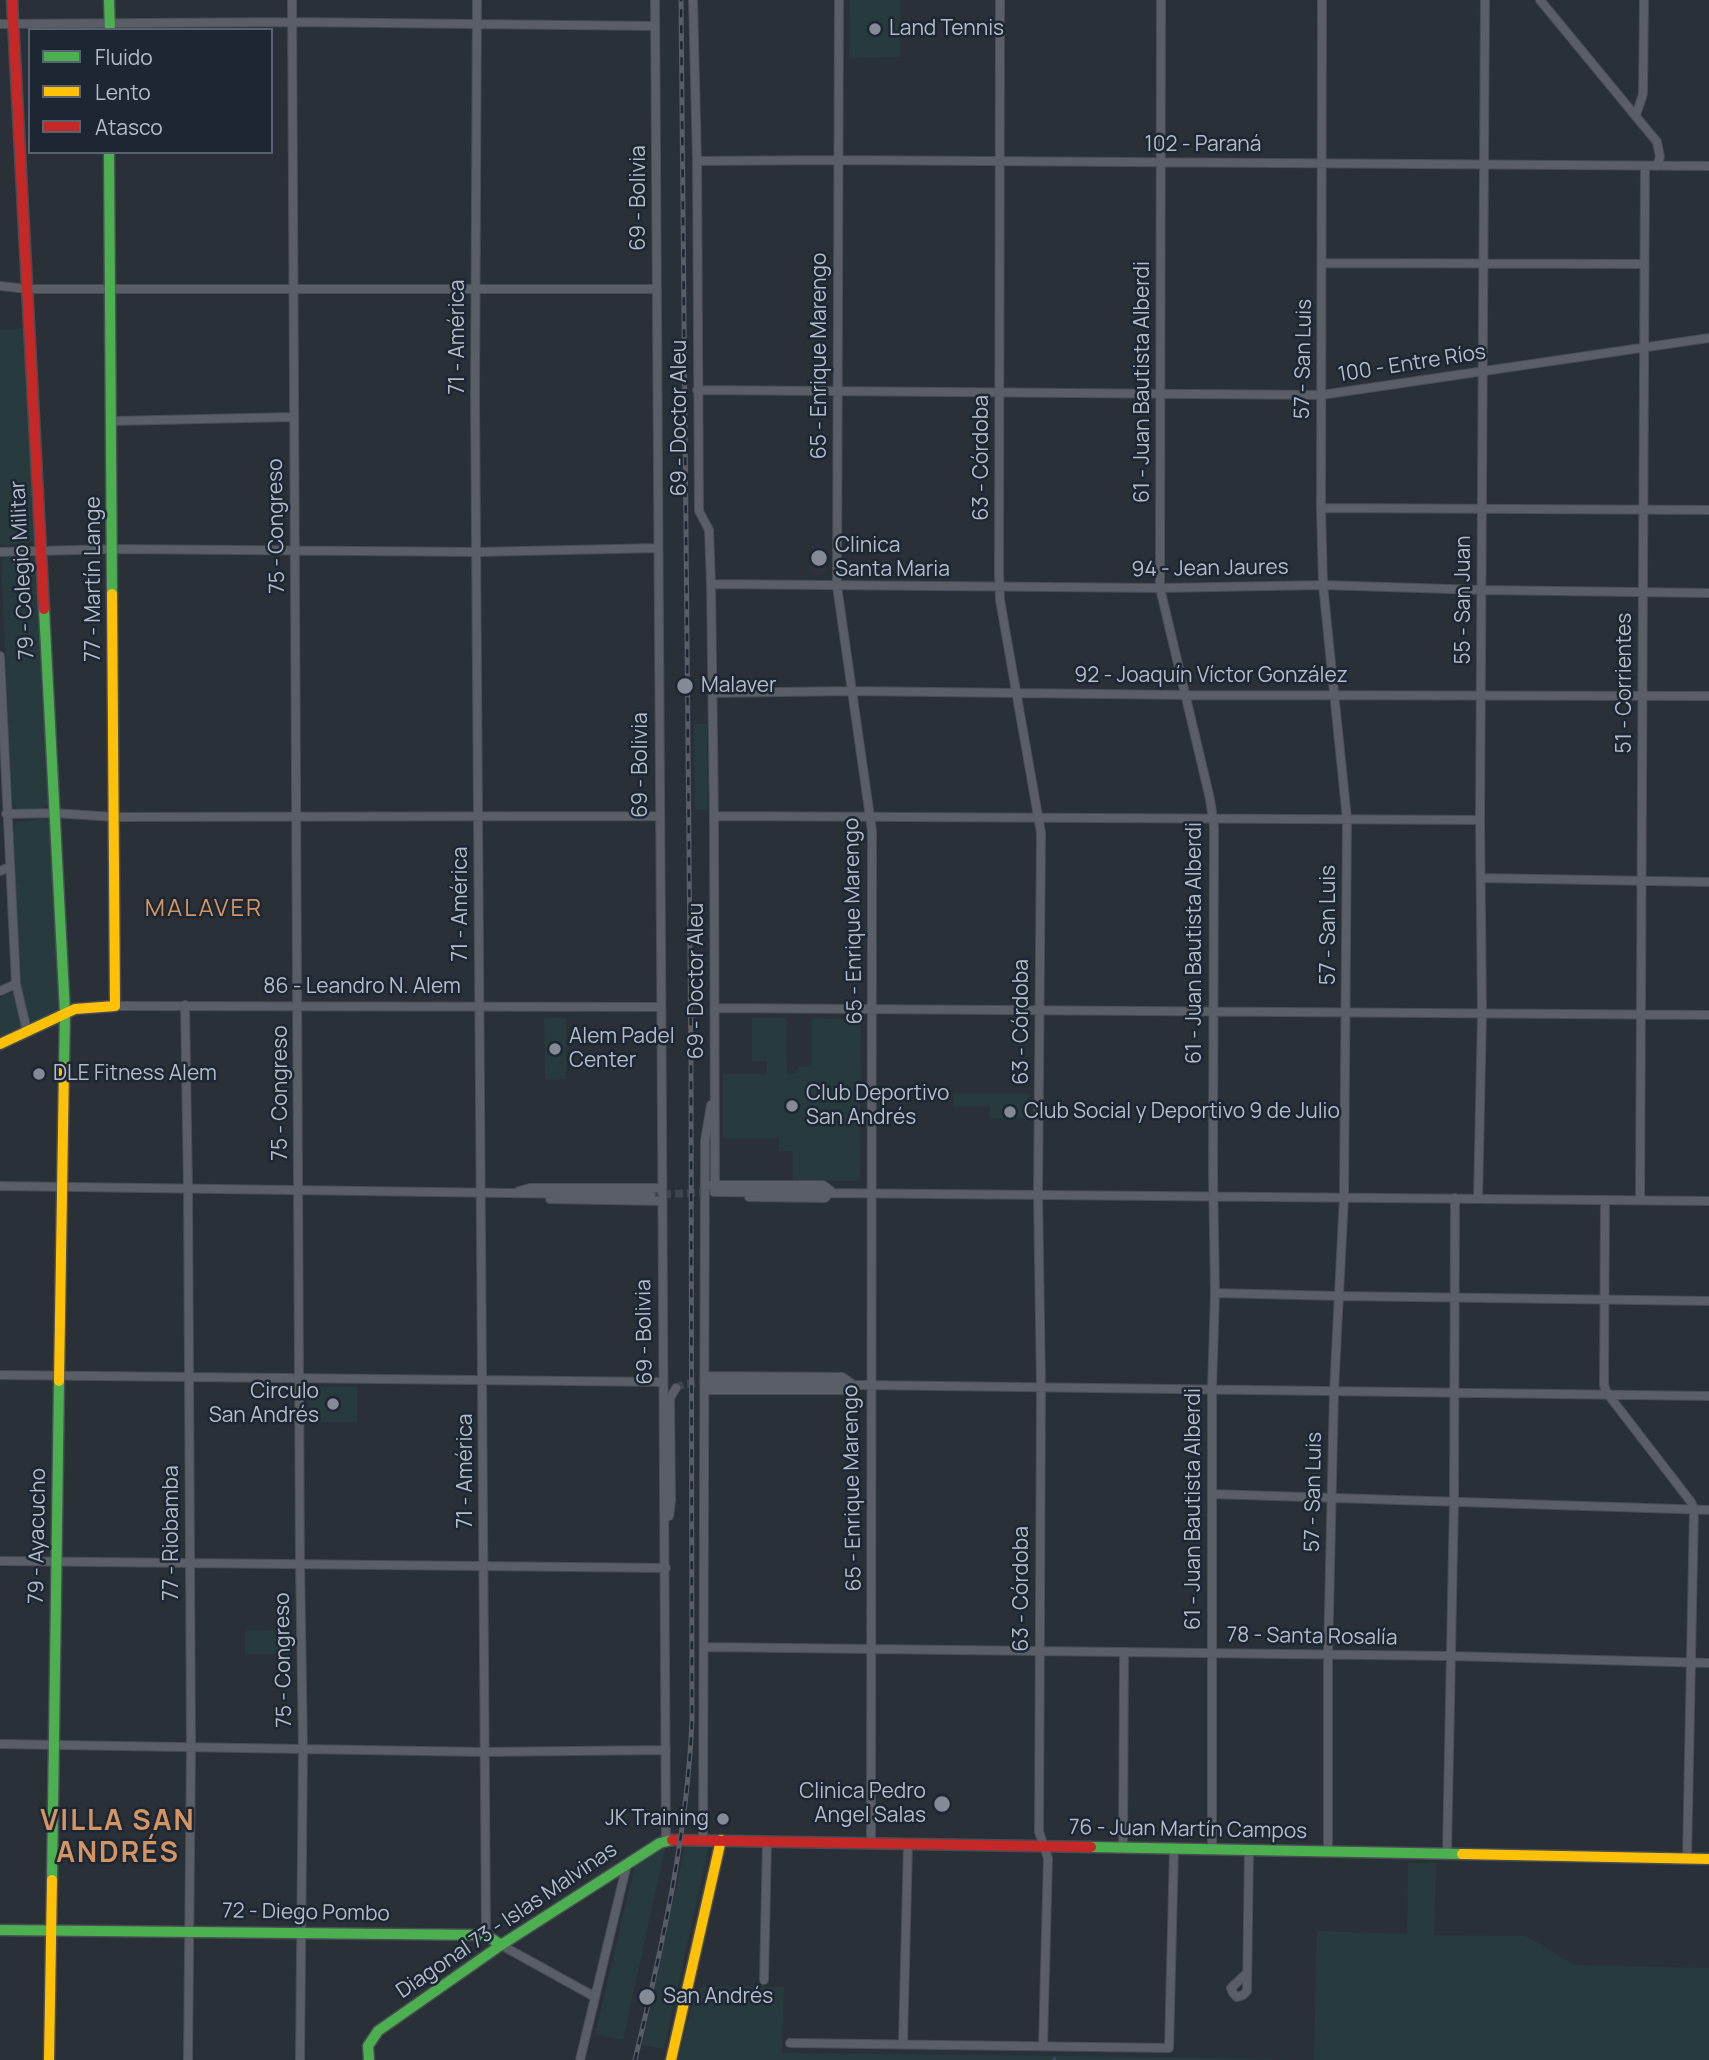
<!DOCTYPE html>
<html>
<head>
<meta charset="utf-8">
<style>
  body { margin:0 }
  #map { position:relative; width:1709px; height:2060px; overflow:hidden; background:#2a3038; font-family:Manrope,sans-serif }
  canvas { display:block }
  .legend { position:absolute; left:28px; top:28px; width:245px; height:126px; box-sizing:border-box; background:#1d2633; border:2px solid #59626f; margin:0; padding:9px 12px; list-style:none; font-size:21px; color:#b4bcc9 }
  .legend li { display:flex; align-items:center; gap:14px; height:35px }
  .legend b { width:35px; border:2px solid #59626f }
</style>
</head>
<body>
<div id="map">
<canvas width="1709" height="2060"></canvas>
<ul class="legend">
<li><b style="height:9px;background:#4caf50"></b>Fluido</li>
<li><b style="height:9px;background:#ffc107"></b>Lento</li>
<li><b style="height:9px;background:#c62828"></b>Atasco</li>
</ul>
</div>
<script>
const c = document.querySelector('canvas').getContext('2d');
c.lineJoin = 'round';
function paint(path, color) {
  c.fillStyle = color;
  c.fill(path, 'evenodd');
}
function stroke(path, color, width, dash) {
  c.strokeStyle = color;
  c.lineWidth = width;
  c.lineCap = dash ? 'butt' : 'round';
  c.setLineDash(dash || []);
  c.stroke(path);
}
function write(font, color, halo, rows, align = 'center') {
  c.font = font + ' Manrope,sans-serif';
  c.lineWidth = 5;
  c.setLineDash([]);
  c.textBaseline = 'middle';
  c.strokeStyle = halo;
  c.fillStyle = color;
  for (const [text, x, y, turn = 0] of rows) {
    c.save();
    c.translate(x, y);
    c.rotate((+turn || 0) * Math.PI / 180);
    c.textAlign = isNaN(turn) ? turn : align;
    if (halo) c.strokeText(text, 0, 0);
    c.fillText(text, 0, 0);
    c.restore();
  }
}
const medical = new Path2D(`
  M812,545L826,546V571L822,575H812Z`);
const green = new Path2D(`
  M850,0H900V57L849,58Z
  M26,328L36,542L4,546L0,543V330Z
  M5,556L38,558L50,802L42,809L17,810L12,800L1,561Z
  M694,724H707V809L695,810Z
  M43,819L49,822L51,826L59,1006L57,1012L32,1024L29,1021L19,978L14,829L16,822Z
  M12,992L22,1027L0,1038V998Z
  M544,1018H566V1079L545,1080Z
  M752,1018H786L787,1074H793L800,1067L812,1066V1018L858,1019L861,1021L860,1176L855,1181L793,1180V1151H779V1138H723V1074H767V1061H752Z
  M954,1094H1029V1118L990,1119V1106H954Z
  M308,1386L357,1387V1422H309Z
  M245,1630L291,1631V1654H245Z
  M666,1844L623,2040L595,2034L635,1865Z
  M685,1846H709L664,2049L642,2045Z
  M1408,1863H1436L1434,1935L1526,1936L1575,1965L1709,1968V2060H1314L1317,1931L1407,1934Z
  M703,1986L784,1987L782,2053L1175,2057L1295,2060H678L691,2009L697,1999L696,1992Z`);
const stream = new Path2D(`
  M1053,2060L1055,2058`);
const streetTunnel = new Path2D(`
  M651,1195L711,1192
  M676,1388L684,1384L710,1383`);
const street = new Path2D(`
  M292,0L300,1563L303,1748L300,2060
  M477,0L475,396L486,1935
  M655,0C657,613 665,1227 666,1840
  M693,0L697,161L699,511L709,530L711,584L714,816L715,1185
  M839,0L837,586L872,831L871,1843
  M1000,0L999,573L1000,600L1041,833L1038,1194L1041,1386L1039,1832L1048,1858L1043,2045
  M1161,0L1160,588L1210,799L1214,826L1213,1173L1215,1293L1212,1389V1849
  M1322,0L1321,508L1323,585L1347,819L1344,1197L1334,1391L1328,1655V1851
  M1540,0L1657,142L1660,157L1657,166
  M0,24L292,22L655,26
  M1636,115L1643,94L1644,0
  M697,161L838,160L1709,166
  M1323,263L1643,264
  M0,286L28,289H657
  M697,390L1321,395L1709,338
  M113,421L293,417
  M1321,508L1709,510
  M0,552L114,549L478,552L658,548
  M711,584L1160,588L1323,585L1481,590L1709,593
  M0,656L16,984L27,1031
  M713,693L851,691L1185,695L1709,696
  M6,814L54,813L114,817L659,816
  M714,816L1480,820
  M0,871L10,867
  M1481,878L1709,882
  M0,991L16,984
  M185,1005L188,1188L191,1747L188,2060
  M115,1006L660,1007
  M715,1008L1709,1015
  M710,1185H823L831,1191
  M0,1186L651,1195
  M519,1191L530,1188H662
  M714,1192L1709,1201
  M749,1197L825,1198L831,1191
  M550,1199L661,1201
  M1478,1199L1482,1013L1480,820L1485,0
  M1605,1200L1604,1385L1607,1393L1691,1502L1694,1509L1687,1859
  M1640,1200L1645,166
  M1215,1293L1339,1296L1709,1301
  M0,1375L663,1382
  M705,1376L842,1377L851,1383
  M710,1383L1709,1396
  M705,1390H843L850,1386
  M1212,1494L1709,1510
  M669,1516L671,1501L670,1398L676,1388
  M0,1561L666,1568
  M705,1647L1451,1656L1709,1663
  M0,1744L483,1752L666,1750
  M703,1840L705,1141L711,1105
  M1123,1848L1124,1652
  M1447,1853L1454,1500L1455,1198
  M501,1945L595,1997
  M1247,1973L1231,1988L1233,1993L1237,1997L1243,1995L1247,1991L1249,1850
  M764,1980L767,1842
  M790,2043L1169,2048L1174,1849
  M903,2043L908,1844
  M580,2060L627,1864`);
const fast = new Path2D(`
  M109,0L110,30
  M109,152L112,594
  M44,609L65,1013L64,1067
  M1091,1847L1462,1854
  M52,1880L59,1381
  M0,1930L486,1935L501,1945
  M369,2060L368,2046L378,2031L501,1945L660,1843L672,1840`);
const slow = new Path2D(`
  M0,1044L75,1009L115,1006L112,594
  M59,1381L64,1067
  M1462,1854L1709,1859
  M49,2060L52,1880
  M671,2060L721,1840`);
const jam = new Path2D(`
  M12,0L44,609
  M672,1840L1091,1847`);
const rail = new Path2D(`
  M635,2060C662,1947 687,1837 692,1720L691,1065L681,0`);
const markers = [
  [875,29,7,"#848b96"],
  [819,558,9,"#848b96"],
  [685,686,9,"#848b96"],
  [555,1049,7,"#848b96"],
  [39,1074,7,"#848b96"],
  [792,1106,7,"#848b96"],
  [1010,1112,7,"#848b96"],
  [333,1404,7,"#848b96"],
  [942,1804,9,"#848b96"],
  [723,1819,7,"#848b96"],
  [647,1997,9,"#848b96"]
];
const poiNames = [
  ["Land Tennis",889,29],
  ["Clinica",835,546],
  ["Santa Maria",835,570],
  ["Malaver",701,686],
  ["Alem Padel",569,1037],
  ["Center",569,1061],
  ["DLE Fitness Alem",53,1074],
  ["Club Deportivo",806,1094],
  ["San Andrés",806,1118],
  ["Club Social y Deportivo 9 de Julio",1024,1112],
  ["Circulo",319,1392,"right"],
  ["San Andrés",319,1416,"right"],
  ["Clinica Pedro",926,1792,"right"],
  ["Angel Salas",926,1816,"right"],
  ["JK Training",709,1819,"right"],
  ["San Andrés",663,1997]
];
const streetNames = [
  ["102 - Paraná",1203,145],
  ["69 - Bolivia",639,198,-90],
  ["71 - América",458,337,-90],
  ["65 - Enrique Marengo",820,356,-90],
  ["57 - San Luis",1304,359,-89],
  ["100 - Entre Ríos",1412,364,-9],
  ["61 - Juan Bautista Alberdi",1143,382,-90],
  ["69 - Doctor Aleu",680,418,-90],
  ["63 - Córdoba",982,458,-90],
  ["75 - Congreso",277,526,-91],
  ["94 - Jean Jaures",1210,569,-1],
  ["79 - Colegio Militar",23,570,-93],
  ["77 - Martín Lange",94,579,-90],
  ["55 - San Juan",1464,600,-90],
  ["92 - Joaquín Víctor González",1211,676],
  ["51 - Corrientes",1625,683,-90],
  ["69 - Bolivia",641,765,-90],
  ["71 - América",461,904,-90],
  ["65 - Enrique Marengo",854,921,-91],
  ["57 - San Luis",1329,925,-90],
  ["61 - Juan Bautista Alberdi",1195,943,-90],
  ["69 - Doctor Aleu",697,981,-90],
  ["86 - Leandro N. Alem",362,987],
  ["63 - Córdoba",1022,1022,-90],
  ["75 - Congreso",281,1093,-90],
  ["69 - Bolivia",645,1332,-91],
  ["71 - América",466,1471,-90],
  ["65 - Enrique Marengo",853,1488,-91],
  ["57 - San Luis",1314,1492,-89],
  ["61 - Juan Bautista Alberdi",1194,1509,-90],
  ["77 - Riobamba",172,1533,-90],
  ["79 - Ayacucho",38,1536,-89],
  ["63 - Córdoba",1022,1589,-90],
  ["78 - Santa Rosalía",1312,1637,1],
  ["75 - Congreso",284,1660,-91],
  ["76 - Juan Martín Campos",1188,1830,1],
  ["72 - Diego Pombo",306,1913,1],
  ["Diagonal 73 - Islas Malvinas",507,1921,-34]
];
const quarterNames = [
  ["MALAVER",204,909]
];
const districtNames = [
  ["VILLA SAN",118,1822],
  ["ANDRÉS",118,1854]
];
paint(medical, '#31303e');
paint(green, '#273a3e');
stroke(stream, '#384963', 2.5);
stroke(streetTunnel, '#3f454e', 8, [8, 4]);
stroke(street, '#484c53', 10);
stroke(fast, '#484c53', 13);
stroke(slow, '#484c53', 13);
stroke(jam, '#484c53', 13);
stroke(street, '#5a5e66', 8);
stroke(fast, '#4caf50', 10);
stroke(slow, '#ffc107', 10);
stroke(jam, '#c62828', 10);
stroke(rail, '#595d64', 5);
stroke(rail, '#1d2633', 2.5, [8]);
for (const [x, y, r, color] of markers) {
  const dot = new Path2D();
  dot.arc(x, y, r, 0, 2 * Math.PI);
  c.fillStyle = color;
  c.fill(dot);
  stroke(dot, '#1d2633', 2.5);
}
write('21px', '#b4bcc9', '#1d2633', poiNames, 'left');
write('21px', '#b4bcc9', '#1d2633', streetNames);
c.letterSpacing = '2px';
write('24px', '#d59563', '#1d2633', quarterNames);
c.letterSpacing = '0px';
c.letterSpacing = '2px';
write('bold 28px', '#d59563', '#1d2633', districtNames);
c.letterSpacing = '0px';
</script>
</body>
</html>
